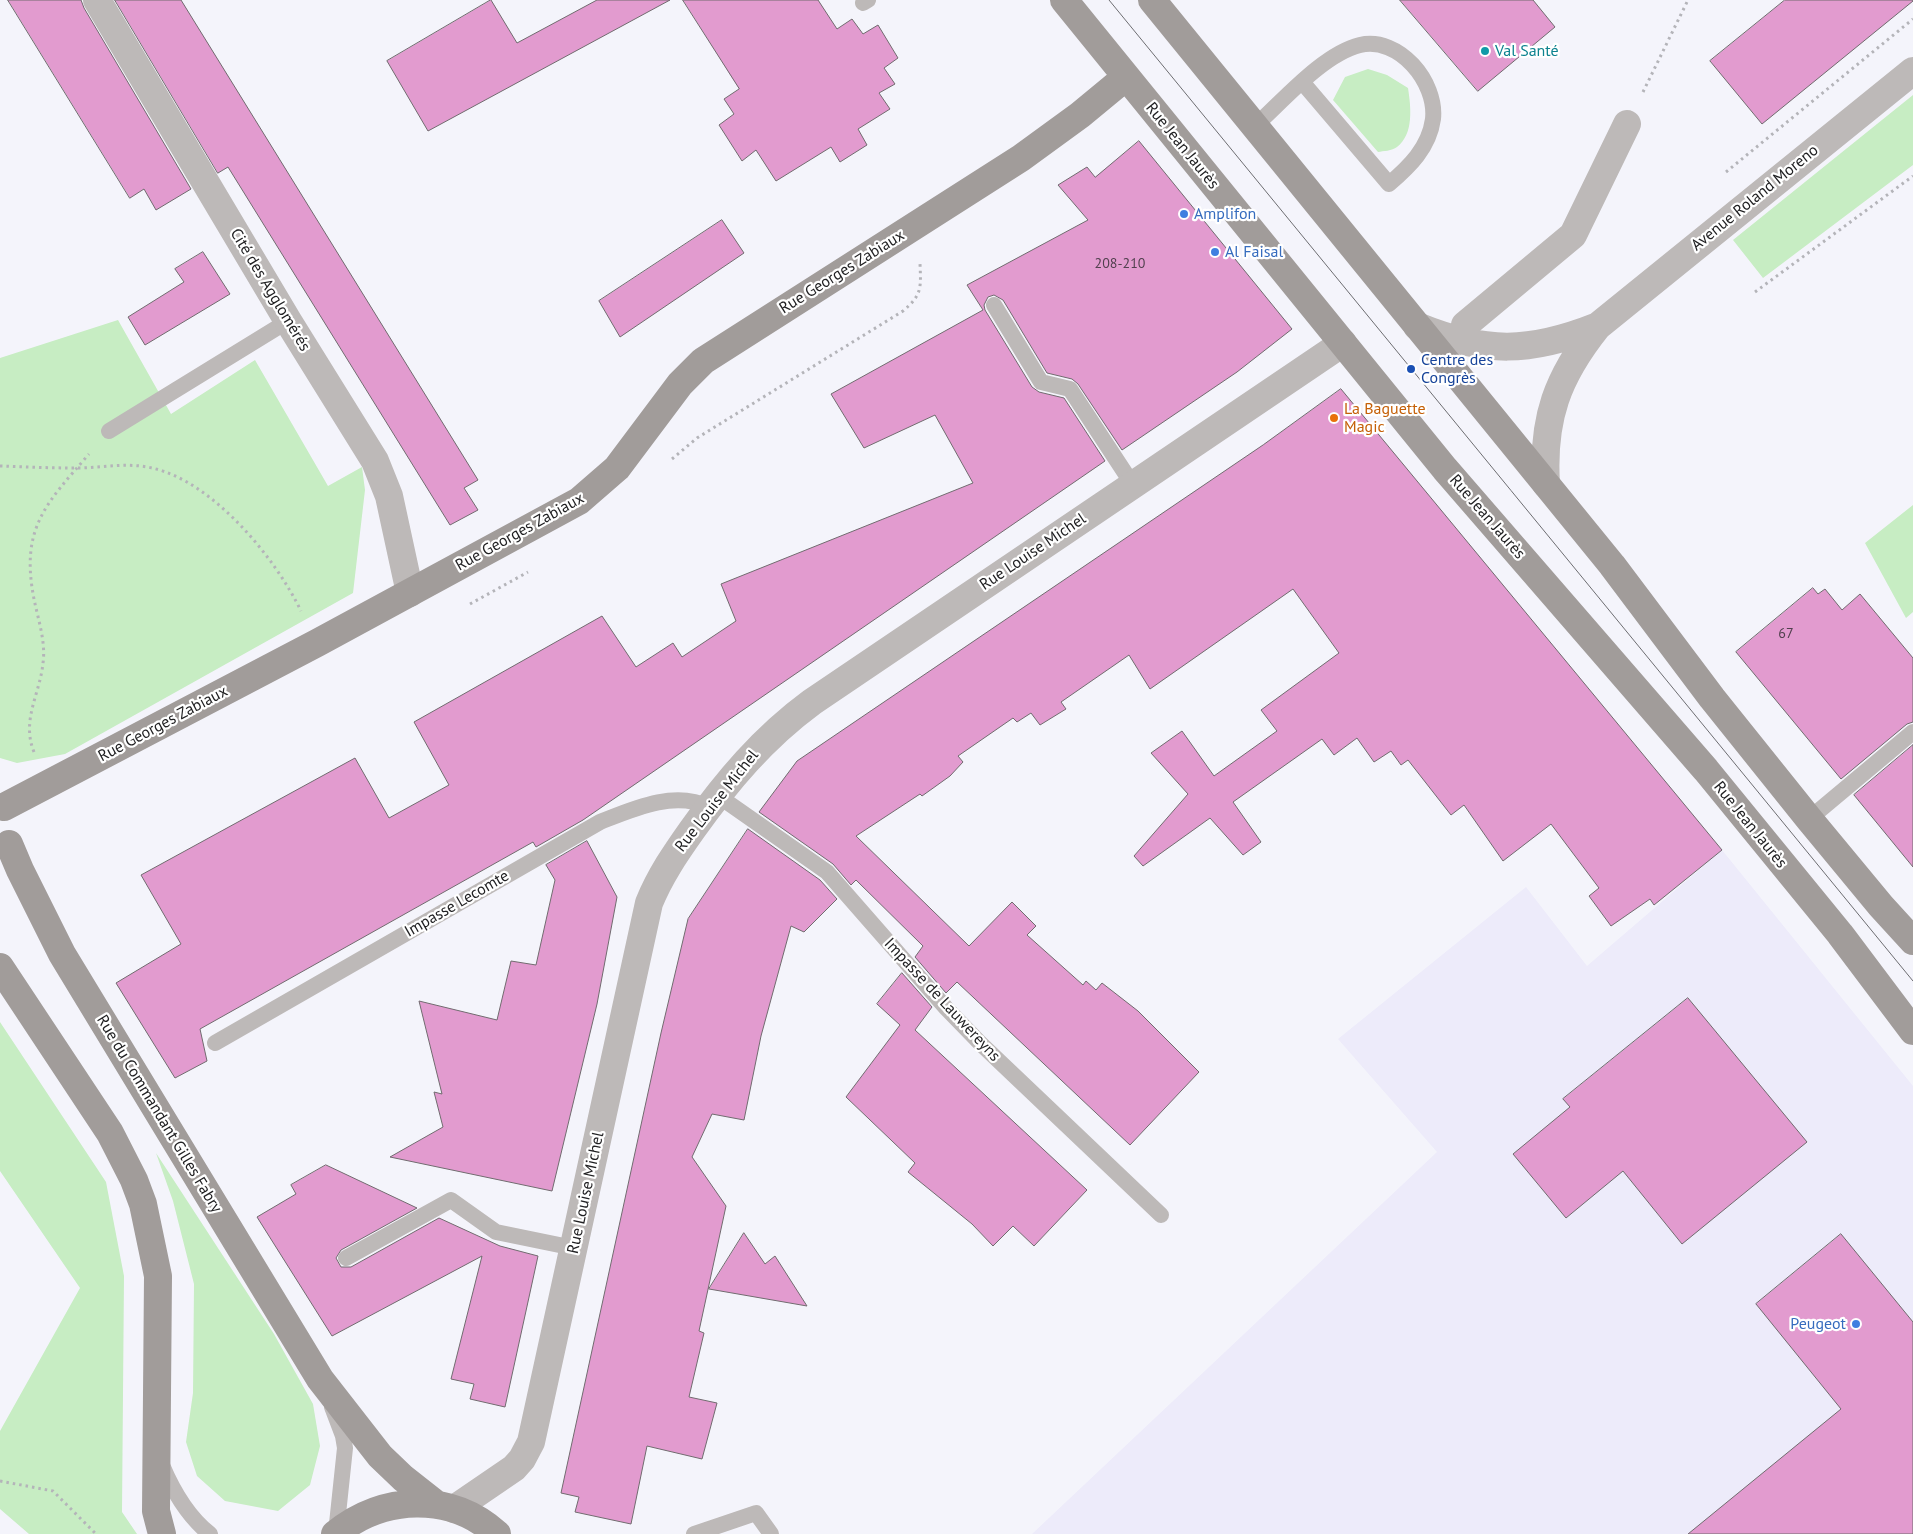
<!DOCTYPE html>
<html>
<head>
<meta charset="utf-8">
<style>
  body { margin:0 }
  canvas { display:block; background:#f4f4fb }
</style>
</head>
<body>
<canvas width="1913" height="1534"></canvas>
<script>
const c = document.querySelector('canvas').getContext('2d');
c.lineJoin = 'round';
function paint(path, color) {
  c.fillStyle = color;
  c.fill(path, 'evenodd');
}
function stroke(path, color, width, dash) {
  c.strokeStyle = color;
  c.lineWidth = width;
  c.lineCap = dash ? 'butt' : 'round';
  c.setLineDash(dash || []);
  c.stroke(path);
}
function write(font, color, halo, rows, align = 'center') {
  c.font = font + ' "PT Sans",sans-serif';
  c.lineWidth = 4.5;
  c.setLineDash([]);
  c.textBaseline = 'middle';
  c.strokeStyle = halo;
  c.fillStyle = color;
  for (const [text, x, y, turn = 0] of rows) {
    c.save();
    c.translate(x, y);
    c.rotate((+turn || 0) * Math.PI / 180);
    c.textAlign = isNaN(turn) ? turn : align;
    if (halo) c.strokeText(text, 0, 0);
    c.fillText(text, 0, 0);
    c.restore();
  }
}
const built = new Path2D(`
  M1722,850L1913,1086V1534H1032L1437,1152L1338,1039L1526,887L1587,966Z`);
const green = new Path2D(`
  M1368,69L1387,75L1408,88C1411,107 1414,134 1397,147C1392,151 1383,151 1378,152L1333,100L1345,77Z
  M1913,95V165L1763,278L1733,240Z
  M118,320L171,414L255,360L328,486L362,467L365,490L353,593L65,754L17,763L0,758V358Z
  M1913,505V612L1906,618L1865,543Z
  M0,1022L106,1182L124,1276L122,1512L137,1534H29L0,1509V1431L80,1288L0,1171Z
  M156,1153L274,1334L313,1404L320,1446L310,1485L278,1511L225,1501L197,1476L186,1442L193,1393L194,1284L173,1201Z`);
const building = new Path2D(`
  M8,0H81L84,8L191,189L156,210L144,189L130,198Z
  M115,0H181L478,480L464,488L478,510L450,525L228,167L218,173Z
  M491,0L517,43L597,0H670L428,131L387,61Z
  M683,0H818L837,29L852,19L863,34L878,25L898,58L884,68L895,84L879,93L890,109L858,129L867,145L840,162L831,147L776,181L756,150L742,161L719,125L734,114L724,99L739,89Z
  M1400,0H1533L1555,27L1478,91Z
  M1785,0H1913V1L1762,124L1710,61Z
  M1139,141L1292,329L1237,372L1122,450L1078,384L1072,379L1047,373L1003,300L994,295L988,297L984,305L985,310L1032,387L1039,392L1064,398L1105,461L583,820L536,847L533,842L200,1029L207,1061L175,1078L116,983L181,944L141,875L355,758L389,818L449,785L414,722L602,616L636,667L673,643L682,657L736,621L721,584L973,483L935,415L864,448L831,394L983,310L967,285L1088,220L1058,185L1087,167L1095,177Z
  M722,220L744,253L620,337L599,301Z
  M203,252L230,294L145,345L128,317L184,282L175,269Z
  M1341,389L1722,850L1654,905L1650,899L1611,926L1589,896L1599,888L1551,824L1503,861L1464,805L1451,815L1408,760L1401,765L1391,751L1374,762L1357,738L1334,755L1322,739L1233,802L1261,842L1243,855L1210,818L1143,866L1134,856L1188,794L1151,753L1182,731L1214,776L1277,731L1261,710L1339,653L1293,589L1150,689L1129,655L1061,702L1066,709L1040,725L1031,713L1017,722L1013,718L958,756L963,762L950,776L922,796L920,794L856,836L969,946L1012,902L1036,926L1027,935L1083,985L1086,981L1096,990L1102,983L1138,1011L1199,1072L1130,1145L957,982L946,993L915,957L923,946L856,880L851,885L833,864L759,812L797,761L1263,445Z
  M1813,588L1818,594L1825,589L1842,610L1860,594L1913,658V722L1907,724L1841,779L1736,652Z
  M1913,745V867L1854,795Z
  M748,829L820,880L837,899L804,932L791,926L761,1036L744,1120L712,1114L692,1157L726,1206L699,1331L704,1333L689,1397L717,1403L702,1459L647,1446L631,1524L575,1512L579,1497L561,1493L661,1033L688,919Z
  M587,841L617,897L597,1004L552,1191L390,1157L443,1127L434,1092L442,1094L419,1001L497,1020L511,961L536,965L555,880L546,865Z
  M902,973L932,1007L915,1030L1087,1190L1034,1246L1013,1226L993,1246L972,1224L908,1172L915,1163L846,1097L900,1025L877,1004Z
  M1688,998L1807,1142L1682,1244L1623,1171L1566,1218L1513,1154L1570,1107L1563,1099Z
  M326,1165L417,1208L341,1250L336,1258L341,1267H351L439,1218L500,1246L538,1256L505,1407L470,1399L474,1384L451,1379L482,1256L332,1336L257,1217L296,1194L291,1185Z
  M744,1233L765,1264L775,1256L807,1306L709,1289Z
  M1841,1234L1913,1322V1534H1688L1841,1409L1756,1304Z`);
const path = new Path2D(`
  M1643,92L1688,0
  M1726,172L1913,19
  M1755,292L1913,176
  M672,459L697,438L903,311C922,295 921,288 920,264
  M0,466C25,467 51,468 76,468C101,468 127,462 152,468C212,481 275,557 301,611
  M470,604L528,572
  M34,752C21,720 40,694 43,663C46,642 38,619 34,599C20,528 46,504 89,454
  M0,1481L53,1491L96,1534`);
const lane = new Path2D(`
  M863,3L868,0
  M1255,126C1283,101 1323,54 1360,45C1399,36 1437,82 1433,119C1429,148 1409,167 1389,184L1303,83
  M994,305L1041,382L1070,389L1133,485
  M109,431L288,321
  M717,795L827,872L946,1008L980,1043L1161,1215
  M1809,819L1913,732
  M215,1043L600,822C633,809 674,790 709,807
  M346,1258L451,1200L496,1232L574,1248
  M332,1407L343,1436L345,1448L336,1533
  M162,1465C173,1491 187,1516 210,1534
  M694,1534L756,1513L771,1534`);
const street = new Path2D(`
  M97,0L288,321L375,461L389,496L410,593
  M1465,325L1573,235L1627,124
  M1417,326C1485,354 1530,353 1598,326
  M1546,484C1542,419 1557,377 1598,326L1913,71
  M454,1509L514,1468L522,1459L531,1442L649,903C660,876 675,854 692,830C727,781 763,738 812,702L1343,343`);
const secondary = new Path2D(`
  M1064,0L1445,469L1706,770L1840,934L1913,1031
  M1152,0L1612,565L1712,698L1809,819L1881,906L1913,941
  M4,807L317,643L579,501L617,468L680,384L703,361L1021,158L1080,115L1126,77
  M9,844L20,870L62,954L320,1379L380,1456L403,1478L436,1504
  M0,967L110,1133L134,1180L143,1204L158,1276L156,1511L162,1534
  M335,1534C383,1495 450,1492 497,1534`);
const tram = new Path2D(`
  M1109,0L1913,981`);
const markers = [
  [1485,51,5,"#0f9aa8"],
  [1184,214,5,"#3f7fe0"],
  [1215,252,5,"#3f7fe0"],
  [1411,369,5,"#1a4fb4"],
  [1334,418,5,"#e8710a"],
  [1856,1324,5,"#3f7fe0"]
];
const numberNames = [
  ["208-210",1120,264],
  ["67",1786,634]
];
const cultureNames = [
  ["Val Santé",1495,51]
];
const streetNames = [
  ["Rue Jean Jaurès",1182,146,51],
  ["Avenue Roland Moreno",1755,198,-39],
  ["Rue Georges Zabiaux",842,272,-32],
  ["Cité des Agglomérés",270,290,59],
  ["Rue Jean Jaurès",1487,517,49],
  ["Rue Georges Zabiaux",520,532,-29],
  ["Rue Louise Michel",1033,552,-34],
  ["Rue Georges Zabiaux",163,724,-28],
  ["Rue Louise Michel",717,801,-52],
  ["Rue Jean Jaurès",1750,825,51],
  ["Impasse Lecomte",457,904,-30],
  ["Impasse de Lauwereyns",942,1000,47],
  ["Rue du Commandant Gilles Fabry",159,1114,59],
  ["Rue Louise Michel",586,1193,-78]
];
const shopNames = [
  ["Amplifon",1194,214],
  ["Al Faisal",1225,252],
  ["Peugeot",1846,1324,"right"]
];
const transitNames = [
  ["Centre des",1421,360],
  ["Congrès",1421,378]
];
const foodNames = [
  ["La Baguette",1344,409],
  ["Magic",1344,427]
];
paint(built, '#edebfa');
paint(green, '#c7edc3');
paint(building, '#e29bcf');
stroke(building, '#716b6f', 1);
stroke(path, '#b4b4b9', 3, [2.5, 4]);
stroke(lane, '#bdb9b8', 16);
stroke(street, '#bdb9b8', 28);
stroke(secondary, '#a19c9a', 28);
stroke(tram, '#6d6d71', 1);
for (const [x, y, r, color] of markers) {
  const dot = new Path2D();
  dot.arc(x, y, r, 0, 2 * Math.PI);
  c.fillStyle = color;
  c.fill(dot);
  stroke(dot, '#fff', 2);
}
write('14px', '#51404e', null, numberNames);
write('16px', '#0d838f', '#fff', cultureNames, 'left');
write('16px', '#212123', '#fff', streetNames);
write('16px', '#366cbe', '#fff', shopNames, 'left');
write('16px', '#164399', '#fff', transitNames, 'left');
write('16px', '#c56008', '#fff', foodNames, 'left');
</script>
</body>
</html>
